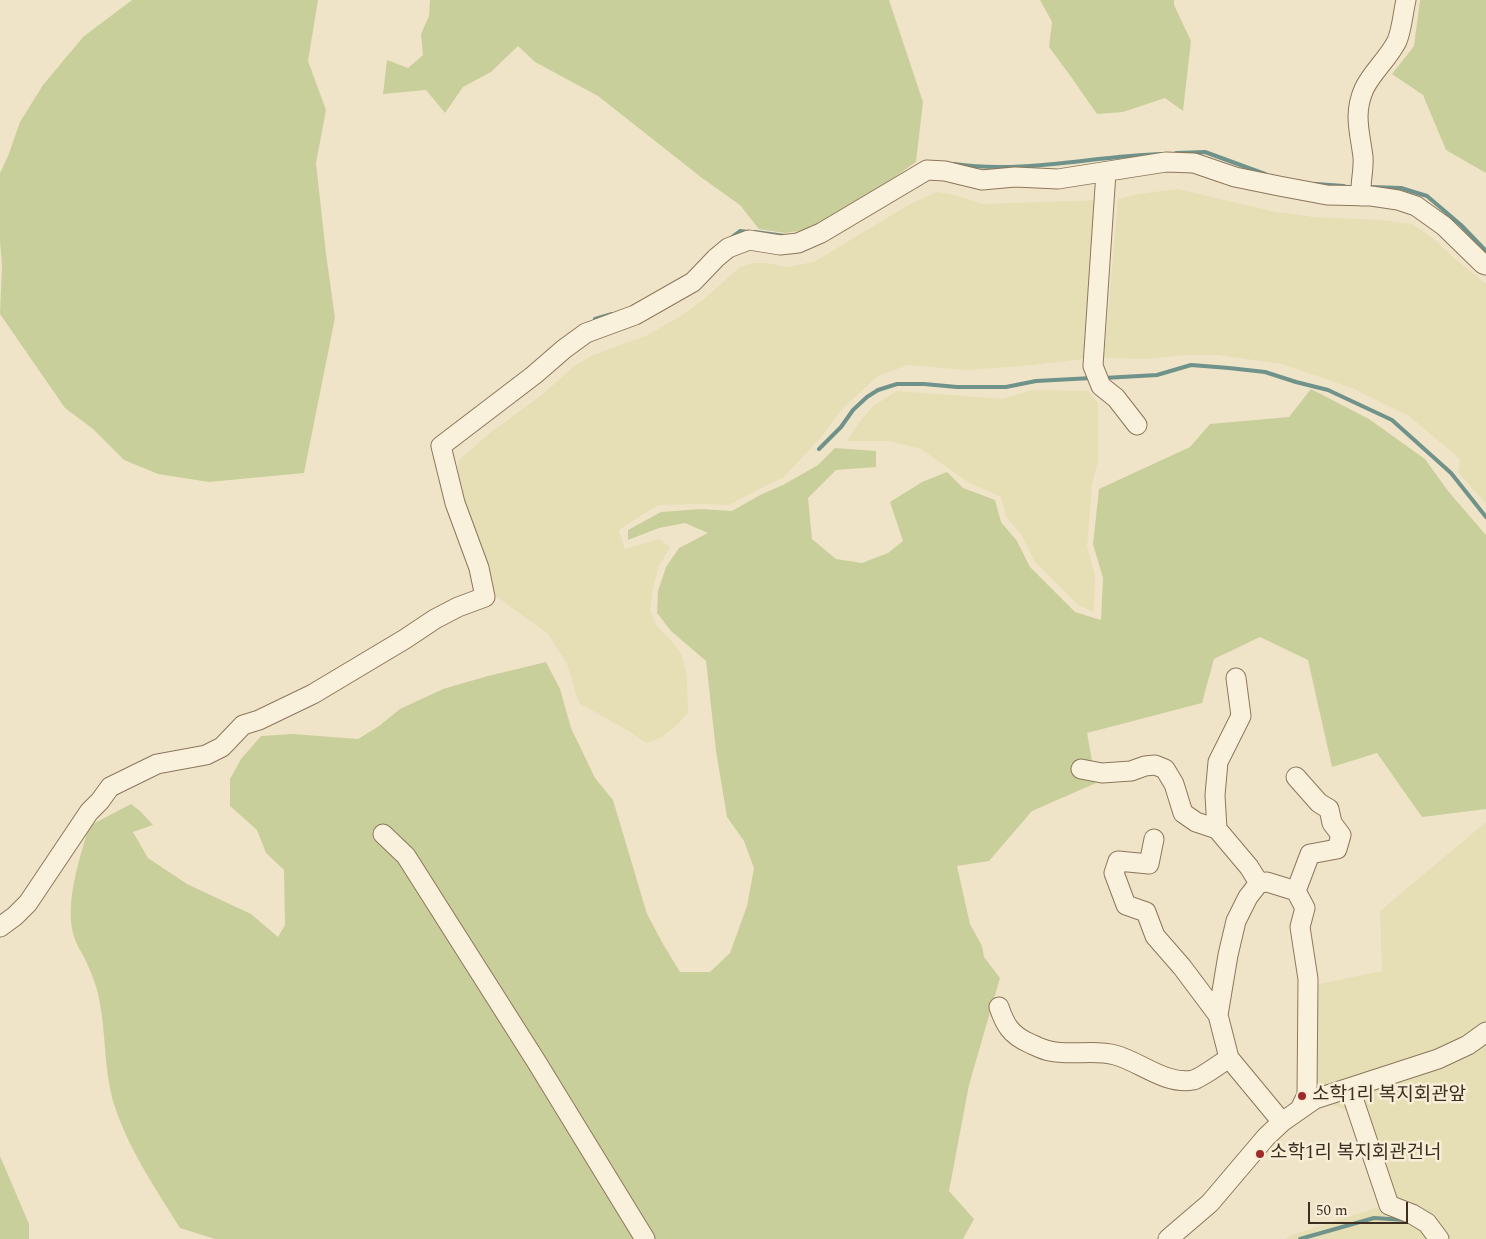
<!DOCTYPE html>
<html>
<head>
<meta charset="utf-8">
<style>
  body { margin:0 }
  #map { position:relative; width:1486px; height:1239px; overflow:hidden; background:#f0e4c8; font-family:Spectral,serif }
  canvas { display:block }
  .scale { position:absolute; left:1308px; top:1202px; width:100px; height:22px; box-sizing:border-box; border:2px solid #3d2e20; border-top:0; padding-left:6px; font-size:15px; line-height:18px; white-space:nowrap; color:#3d2e20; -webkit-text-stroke:4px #f7eed8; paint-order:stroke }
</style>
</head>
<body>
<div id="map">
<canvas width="1486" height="1239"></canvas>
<div class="scale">50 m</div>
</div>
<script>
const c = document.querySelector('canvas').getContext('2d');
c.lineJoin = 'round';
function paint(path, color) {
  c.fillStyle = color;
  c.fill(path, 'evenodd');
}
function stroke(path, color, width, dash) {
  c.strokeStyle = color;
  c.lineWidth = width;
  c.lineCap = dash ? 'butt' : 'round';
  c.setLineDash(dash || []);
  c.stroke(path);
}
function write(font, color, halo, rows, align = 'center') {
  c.font = font + ' Spectral,"Noto Sans KR",serif';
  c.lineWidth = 5;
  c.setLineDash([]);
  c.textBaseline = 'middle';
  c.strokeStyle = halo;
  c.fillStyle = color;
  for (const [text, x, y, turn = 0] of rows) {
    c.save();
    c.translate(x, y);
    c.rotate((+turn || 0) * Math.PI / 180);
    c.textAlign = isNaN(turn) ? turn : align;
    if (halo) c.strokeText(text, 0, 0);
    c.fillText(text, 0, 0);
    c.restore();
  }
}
const farmland = new Path2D(`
  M1178,189L1271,211L1313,217L1380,220L1412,224L1435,240L1454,258L1486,284V504L1458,472L1460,459L1409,416L1352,388L1282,364L1218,355H1184L1150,359L1104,358L1118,199L1138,194Z
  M937,192L958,196L982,204L1101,200L1083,359L1023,366L966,370L908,365L878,376L843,408L821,437L783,478L765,486L729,505L700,504L658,505L619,530L625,549L659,539L670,547L658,568L653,589L650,611L657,626L676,646L682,656L687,676L688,713L676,726L662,737L646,743L627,730L579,703L567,664L548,634L496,596L492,580L470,526L457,477L459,460L491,432L543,394L573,367L593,355L646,336L679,317L704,299L740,267L754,263H767L787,267L814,262L910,204Z
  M1031,390L1088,391L1098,403V460L1092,485L1087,547L1095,576L1094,612L1078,605L1034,561L1021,534L1006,517L1001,497L966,481L921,449L889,441H847L858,424L873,406L897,391L1003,399Z
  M1486,822V1239H1285L1292,1235L1382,1206L1350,1112L1311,1096L1310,986L1382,971L1380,911Z`);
const green = new Path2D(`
  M132,0H318L308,61L326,110L316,163L326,254L335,318L304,473L209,482L158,474L124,460L93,429L65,408L0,314L2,265L0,241V173L8,156L20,122L43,85L83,37Z
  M430,0H889L923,102L916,162L824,227L785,233L759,229L740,205L702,178L598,96L535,62L518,46L491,72L463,87L445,113L426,90L383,94L387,60L408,68L423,55L421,34L429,16Z
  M1040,0H1174V5L1191,41L1183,111L1165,98L1123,112L1097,114L1069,74L1049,47L1052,22Z
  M1420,0H1486V173L1446,150L1423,95L1392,74L1414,46Z
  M1311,389L1369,419L1425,459L1448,491L1486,535V809L1422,817L1377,753L1332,767L1308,660L1260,637L1214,659L1202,703L1087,733L1096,783L1032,811L989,861L957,866L970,924L982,946L984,957L1000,978L969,1085L949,1191L974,1219L963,1239H215L180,1228C155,1188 127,1147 113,1101C104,1069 106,1036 100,1004C98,988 91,972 84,957C80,950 75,942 73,933C65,902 80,857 89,826L131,804L140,811L153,825L133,832L148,858L187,884L251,914L278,937L285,925L284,870L266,853L257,830L230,806V779L241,759L261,736L293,734L358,739L379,726L400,709L443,689L488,676L546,662L560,689L571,728L595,778L613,800L647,914L663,944L680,972H710L730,953L747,906L754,868L744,841L727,817L716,751L706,661L671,631L657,613L658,591L666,567L679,548L708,533L685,523L659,528L628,540V530L661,512L701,509L732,511L762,494L783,485L818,465L835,448L876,451V467L836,470L808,498L812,539L836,559L862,563L888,553L903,541L890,502L922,482L947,472L963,488L995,500L1001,522L1017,541L1030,567L1075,612L1101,620L1103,578L1093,544L1099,489L1190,447L1210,424L1289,417Z
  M0,1156L29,1224V1239H0Z`);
const stream = new Path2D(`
  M1176,153L1205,152L1265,174
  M954,164C1024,174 1092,156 1162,154
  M1316,184L1344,186
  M1371,187L1401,188L1427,196L1461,225L1486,251
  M755,232L785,236
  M732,237L740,231L748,232
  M595,319L612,314
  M1104,378L1157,375L1191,365L1229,368L1265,372L1296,382L1328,390L1392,420L1451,473L1486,517
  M819,449L841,427L853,410L867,397L878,390L897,384H924L957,387H1006L1036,381L1092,378
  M1300,1239L1374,1218L1405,1220`);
const minor = new Path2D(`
  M1106,172L1093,366L1101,386L1116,398L1137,425
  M1361,196C1360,183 1364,170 1363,157C1360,132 1353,114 1364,89C1372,72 1388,59 1397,41C1402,29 1403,13 1406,0
  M1081,769L1102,773L1131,771L1145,766L1155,765L1165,769L1174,784L1183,813L1196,822L1217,829L1249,867L1259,883L1267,882L1296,891L1305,908L1300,927L1308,979L1307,1095L1300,1109
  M1217,829L1215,795L1218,762L1241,716L1236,678
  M383,834L406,856L536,1061L645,1239
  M1154,839L1149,864L1118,861L1114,873L1126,905L1146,912L1155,936L1182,967L1218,1015
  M1259,883L1248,897L1236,921L1228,955L1218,1015L1229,1058L1282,1122
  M1296,891L1310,854L1337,849L1341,835L1332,823L1329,809L1319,803L1296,777
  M0,927L15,916L28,903L89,812L100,801L110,787L157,764L206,755L222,747L243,725L259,720L313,694L405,639L435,619L458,607L485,597L479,568L455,503L441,446L534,375L564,349L586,333L635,315L693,282L716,258L728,248L749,240L780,245L798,243L821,233L927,170L945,171L982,180L1015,177L1058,179L1166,162L1194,163L1235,177L1279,186L1327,195L1371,196L1398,200L1416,206L1444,226L1483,264L1486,265
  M999,1007C1005,1025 1011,1035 1029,1043C1036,1046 1043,1050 1050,1051C1072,1056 1094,1049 1115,1055C1141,1062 1165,1085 1193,1080C1201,1078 1221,1063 1229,1058
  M1350,1089L1389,1205L1412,1214L1427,1223L1439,1239
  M1168,1239L1210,1203L1266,1137L1282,1122L1315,1099L1438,1059L1468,1045L1486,1032`);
const markers = [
  [1302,1096,5,"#9e2a2b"],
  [1260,1154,5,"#9e2a2b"]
];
const poiNames = [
  ["소학1리 복지회관앞",1312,1096],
  ["소학1리 복지회관건너",1270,1154]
];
paint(farmland, '#e6deb5');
paint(green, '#c9cf9b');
stroke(stream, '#6f938a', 4);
stroke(minor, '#8d765c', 21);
stroke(minor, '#faf1dc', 19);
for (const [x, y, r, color] of markers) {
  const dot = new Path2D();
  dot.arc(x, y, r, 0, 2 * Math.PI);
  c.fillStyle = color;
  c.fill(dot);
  stroke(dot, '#f7eed8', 2);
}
write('19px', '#3d2e20', '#f7eed8', poiNames, 'left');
</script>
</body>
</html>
